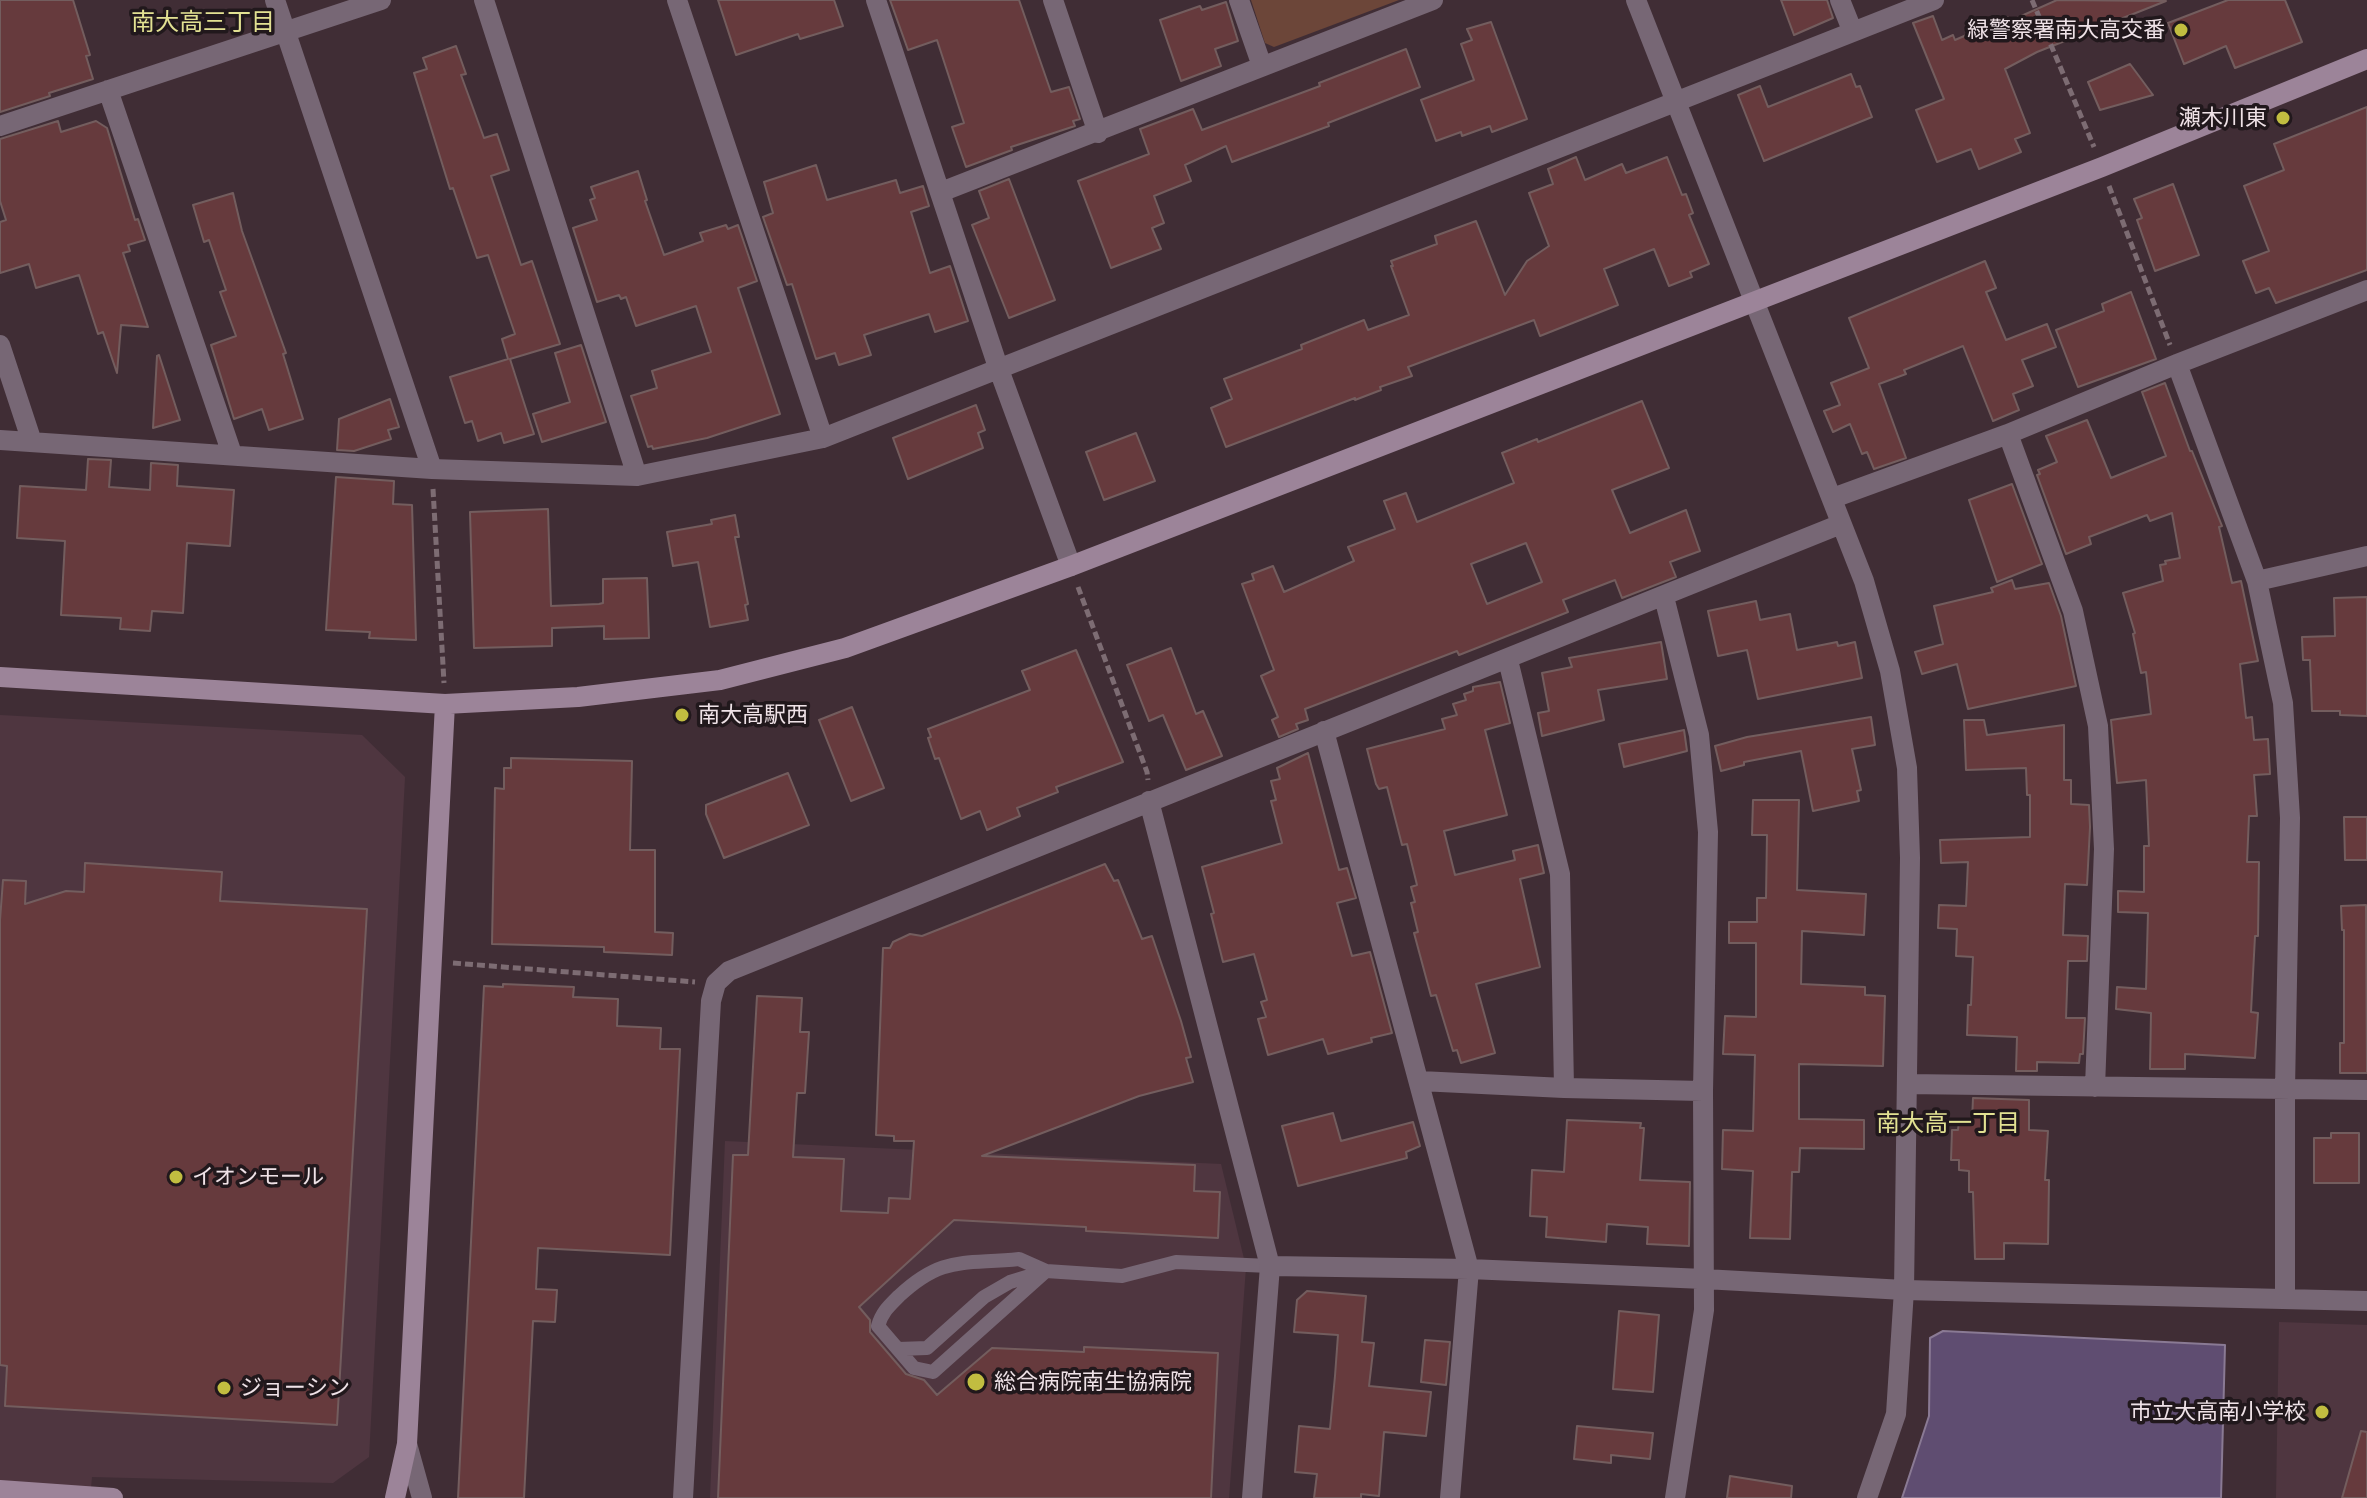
<!DOCTYPE html>
<html>
<head>
<meta charset="utf-8">
<style>
  body { margin:0 }
  canvas { display:block; background:#402d35 }
</style>
</head>
<body>
<canvas width="2367" height="1498"></canvas>
<script>
const c = document.querySelector('canvas').getContext('2d');
c.lineJoin = 'round';
function paint(path, color) {
  c.fillStyle = color;
  c.fill(path, 'evenodd');
}
function stroke(path, color, width, dash) {
  c.strokeStyle = color;
  c.lineWidth = width;
  c.lineCap = dash ? 'butt' : 'round';
  c.setLineDash(dash || []);
  c.stroke(path);
}
function write(font, color, halo, rows, align = 'center') {
  c.font = font + ' "Golos Text","Noto Sans JP",sans-serif';
  c.lineWidth = 7;
  c.setLineDash([]);
  c.textBaseline = 'middle';
  c.strokeStyle = halo;
  c.fillStyle = color;
  for (const [text, x, y, turn = 0] of rows) {
    c.save();
    c.translate(x, y);
    c.rotate((+turn || 0) * Math.PI / 180);
    c.textAlign = isNaN(turn) ? turn : align;
    if (halo) c.strokeText(text, 0, 0);
    c.fillText(text, 0, 0);
    c.restore();
  }
}
const built = new Path2D(`
  M0,715L362,735L405,777L369,1457L333,1483L92,1477L90,1498H0Z
  M725,1141L1221,1164L1246,1267L1229,1498H710Z
  M2279,1322L2367,1325V1498H2276Z`);
const green = new Path2D(`
  M1251,0H1399L1274,47L1265,43Z`);
const water = new Path2D(`
  M1943,1331L2225,1345L2221,1498H1902L1929,1416L1930,1338Z`);
const building = new Path2D(`
  M0,0H73L90,55L86,56L93,79L49,93L50,96L0,112Z
  M718,0H834L843,26L800,39L798,34L736,55Z
  M890,0H1019L1051,92L1069,87L1080,119L1073,121L1075,126L1011,147L1012,150L966,167L952,127L964,123L937,40L908,50Z
  M1781,0H1827L1833,18L1794,35Z
  M2057,0L2166,1L2037,52L2005,69L2030,133L2015,139L2021,152L1979,169L1971,149L1937,162L1916,110L1944,99L1913,23L1933,16L1942,40L1953,35L1955,40L2008,17L2010,21Z
  M2228,0H2285L2302,42L2235,68L2226,46L2184,64L2168,23Z
  M1226,2L1238,41L1215,49L1221,66L1181,81L1160,20L1200,6L1202,10Z
  M1491,22L1527,119L1492,132L1490,126L1462,136L1461,132L1436,141L1421,100L1474,80L1461,44L1472,40L1467,29Z
  M456,46L466,74L461,75L484,138L497,134L509,170L491,176L521,265L532,261L560,344L510,359L534,434L504,443L501,433L478,441L472,421L465,423L450,377L508,359L502,339L515,334L488,255L477,258L453,188L450,189L414,73L427,69L423,58Z
  M1406,49L1420,87L1328,123L1329,126L1232,162L1226,146L1185,165L1191,181L1154,196L1164,223L1152,228L1161,249L1111,268L1078,181L1149,154L1140,129L1193,109L1202,130L1320,86L1319,83Z
  M2130,64L2153,95L2100,110L2088,82Z
  M1851,74L1856,87L1860,86L1872,117L1764,161L1738,95L1760,86L1768,107Z
  M2367,107V270L2276,303L2269,288L2256,293L2243,261L2269,251L2244,186L2284,170L2274,144Z
  M58,121L61,132L96,121L107,128L135,220L138,219L145,240L128,245L130,251L123,253L148,327L121,325L117,373L103,332L98,334L79,275L36,288L29,264L0,273V222L6,220L0,201V139Z
  M1576,157L1585,180L1622,164L1626,173L1667,157L1682,195L1686,194L1693,213L1689,215L1709,264L1690,272L1692,277L1669,286L1654,249L1604,269L1618,305L1540,336L1534,320L1408,367L1412,376L1380,387L1381,390L1355,400V398L1226,447L1211,408L1232,399L1224,379L1302,349L1301,345L1364,320L1368,330L1409,315L1391,266H1393L1391,261L1437,244L1435,236L1476,221L1505,295L1527,261L1549,246L1529,193L1553,184L1548,169Z
  M816,165L827,200L896,180L900,193L923,186L929,206L911,212L930,273L950,266L968,321L935,332L929,314L864,335L871,355L839,365L835,353L816,359L792,284L787,285L763,217L773,213L764,182Z
  M638,171L647,200L645,201L664,255L703,241L700,233L726,225L728,229L738,225L757,281L738,288L780,414L707,438L653,449L652,446L648,447L631,396L657,388L652,371L711,352L696,306L636,326L626,297L621,299L619,295L597,302L573,228L597,220L590,200L595,198L591,187Z
  M1009,179L1055,300L1009,318L972,225L989,218L979,191Z
  M2173,184L2199,255L2155,271L2137,220L2142,218L2134,199Z
  M233,193L242,231L286,353L283,354L303,419L269,430L262,409L234,419L211,345L236,336L220,292L226,290L209,240L204,242L193,205Z
  M1985,261L1996,288L1986,292L2006,340L2047,324L2056,347L2022,360L2033,386L2013,394L2019,410L1993,421L1963,346L1904,370L1906,374L1879,384L1906,458L1874,469L1867,452L1862,454L1850,424L1833,432L1824,411L1840,405L1831,383L1869,368L1849,318Z
  M2131,292L2156,359L2078,387L2056,330L2104,311L2102,304Z
  M581,345L606,422L542,442L533,414L570,402L555,353Z
  M159,355L180,420L153,428L157,356Z
  M2165,383L2190,451H2192L2222,526L2219,527L2232,583L2241,581L2258,661L2240,664L2246,718L2252,717L2254,740L2268,739L2270,774L2254,775L2257,816H2249L2247,862H2259L2258,936H2255L2251,1012L2258,1013L2255,1058L2185,1054V1069H2150L2151,1013L2116,1009L2117,987L2146,989L2148,913L2118,912V891L2144,892V846H2149L2146,780L2117,783L2111,720L2151,714L2146,672L2141,673L2133,634L2135,633L2123,593L2163,581L2160,565L2166,564L2165,561L2180,558L2172,513L2150,521L2147,515L2089,537L2091,544L2066,554L2037,475L2040,474L2038,470L2057,462L2046,436L2087,420L2111,478L2166,456L2142,392Z
  M390,399L399,427L388,430L391,439L354,451L337,450L339,419Z
  M1642,401L1669,468L1612,490L1630,533L1686,510L1700,551L1670,562L1676,577L1622,598L1615,580L1563,600L1568,612L1459,655L1457,651L1305,709L1308,720L1296,724L1298,729L1279,737L1272,720L1278,717L1261,676L1274,670L1242,584L1254,580L1252,574L1273,566L1284,592L1354,561L1348,547L1395,529L1384,501L1406,493L1417,522L1514,483L1502,453L1537,439L1538,442ZM1526,543L1542,582L1487,604L1471,564Z
  M976,405L985,430L978,433L983,448L908,479L893,438Z
  M1136,433L1155,481L1104,500L1086,452Z
  M88,459L111,460L109,487L150,490L151,463L178,465L177,486L234,490L230,546L187,543L183,613L152,611L150,631L120,629L121,618L61,615L65,541L17,538L20,486L86,490Z
  M336,477L394,481L393,504L412,505L416,640L369,638L370,632L326,630Z
  M2012,484L2042,564L1997,582L1969,500Z
  M548,509L551,606L599,604L603,603V579L647,578L649,638L604,639V626L552,628V646L474,648L470,512Z
  M735,515L739,537H735L748,604L745,605L748,620L710,627L698,562L673,566L667,532L712,524L711,520Z
  M2012,580L2015,589L2049,583L2061,616L2076,686L1968,709L1957,664L1922,674L1915,652L1943,644L1934,606L1993,592L1991,588Z
  M2367,597V716L2340,715V711H2312L2310,660H2303L2302,637L2335,636L2334,598Z
  M1756,601L1760,620L1790,614L1797,650L1837,642L1838,646L1855,642L1862,678L1758,699L1747,650L1718,656L1708,611Z
  M1661,642L1667,679L1598,690L1604,720L1542,736L1538,713L1549,711L1542,673L1572,667L1569,658Z
  M1171,648L1196,714L1203,711L1222,756L1186,770L1163,715L1149,721L1127,665Z
  M1076,650L1123,762L1056,787L1058,792L1017,808L1020,816L987,830L980,811L961,819L939,758L935,759L928,738L931,737L928,729L1030,690L1022,671Z
  M1500,682L1510,723L1485,730L1507,815L1444,831L1455,875L1515,860L1513,851L1538,845L1544,873L1520,879L1540,967L1476,984L1495,1053L1461,1063L1457,1050L1453,1051L1436,995L1431,996L1414,933L1418,932L1411,903L1415,902L1411,887L1417,885L1407,844L1402,845L1387,787L1379,789L1376,784L1367,749L1445,729L1442,719L1457,715L1453,704L1466,700L1464,694L1473,691V687Z
  M852,707L884,788L851,801L819,720Z
  M1871,717L1875,745L1852,749L1861,790L1857,791L1859,801L1813,811L1801,751L1744,762V765L1721,771L1715,746L1747,737Z
  M1964,720H1984L1987,735L2064,725V780H2071V804L2089,805L2090,827L2087,885L2065,884L2063,935L2088,936L2087,961H2068L2066,1018H2085L2083,1054H2080L2079,1063L2037,1062V1071H2016L2017,1037L1967,1035L1968,1005H1971L1973,957L1956,956L1957,929L1938,928L1939,905L1966,906L1968,862L1941,863L1940,840L2030,837V795H2027L2026,768L1966,770Z
  M1684,730L1687,751L1624,767L1619,744Z
  M1308,753L1339,870L1347,868L1356,898L1337,903L1352,956L1370,952L1392,1033L1371,1038L1372,1042L1328,1054L1323,1039L1268,1055L1258,1019L1266,1017L1261,1002L1267,1000L1254,954L1223,962L1211,914L1214,913L1202,867L1282,843L1271,801L1276,800L1271,781L1280,779L1277,768Z
  M511,758L632,761L630,850H655V932L673,933L672,955L604,952V947L492,944L495,788L504,789V768H511Z
  M788,773L809,825L724,858L706,814V805Z
  M1753,800H1799L1797,890L1866,894L1864,935L1802,931L1801,984L1865,987V995L1885,996L1883,1066L1799,1064V1119L1864,1120V1149L1800,1148L1799,1172H1792L1790,1239L1750,1238L1753,1171L1722,1169L1723,1130L1753,1131L1755,1055L1723,1054L1725,1016L1756,1017V943H1729V922H1757V898H1766L1767,835H1752Z
  M2344,817H2367V860H2345Z
  M85,863L222,872L220,901L367,909L337,1425L5,1406L7,1366L0,1365V920L3,880L26,881L25,904L66,891L84,892Z
  M1105,864L1114,881L1118,880L1142,939L1152,936L1181,1021L1191,1057L1186,1058L1193,1082L1139,1096L982,1156L1195,1165L1194,1191L1220,1192L1218,1238L1086,1231V1227L954,1220L859,1307L870,1320V1332L906,1374L924,1380L937,1395L992,1348L1084,1352V1347L1218,1353L1211,1498H718L733,1155H748L757,996L802,998L800,1032H809L805,1093H797L793,1157L844,1159L841,1211L888,1213L889,1198L910,1199L914,1141H894V1136L876,1135L883,948H890L893,942L910,934L922,936Z
  M2366,905L2367,1073H2340V1043H2344V930H2342L2341,906Z
  M503,984L574,987L573,997L618,999L617,1026L661,1028L660,1049H680L670,1255L538,1248L536,1289L557,1290L555,1322L533,1321L524,1498H458L484,986L503,987Z
  M1973,1098L2029,1100V1130L2048,1131L2045,1180H2049L2048,1244L2004,1243V1259H1975L1973,1192H1969V1171L1959,1170V1160H1951L1952,1130H1958L1959,1121H1972Z
  M1333,1113L1341,1141L1413,1122L1420,1146L1406,1152L1407,1158L1298,1186L1282,1126Z
  M1567,1120L1641,1123L1640,1128H1644L1640,1180L1690,1182L1689,1246L1647,1244L1648,1227L1607,1224L1606,1242L1546,1237L1547,1217L1530,1216L1532,1170L1564,1172Z
  M2331,1133H2359V1183H2314V1138H2331Z
  M1307,1291L1366,1296L1362,1342L1374,1343L1369,1386L1431,1392L1426,1436L1384,1432L1379,1496L1361,1494V1498H1314L1317,1474L1295,1472L1299,1426L1330,1429L1335,1376L1338,1335L1294,1332L1297,1300Z
  M1619,1311L1659,1315L1653,1392L1613,1389Z
  M1425,1340L1450,1342L1446,1385L1421,1382Z
  M1577,1426L1653,1433L1650,1459L1611,1455V1463L1574,1459Z
  M2361,1431L2367,1432V1498H2342Z
  M1730,1476L1792,1486L1791,1498H1727Z`);
const path = new Path2D(`
  M2032,0L2094,147
  M2109,186L2170,345
  M433,489L444,683
  M1078,587L1147,772L1148,780
  M453,963L695,982`);
const lane = new Path2D(`
  M1019,1259L1046,1271L933,1372L914,1368L878,1326C882,1312 889,1306 899,1296C943,1255 963,1265 1019,1259Z
  M898,1349L927,1348L984,1297L1010,1282L1046,1271L1122,1276L1176,1262L1270,1266`);
const street = new Path2D(`
  M275,0L432,469
  M484,0L637,476
  M677,0L823,438
  M876,0L998,367L1071,566
  M1053,0L1098,133
  M1239,0L1262,66
  M1636,0L1864,581L1890,671L1907,768L1910,858L1904,1290L1896,1414L1867,1498
  M1840,0L1852,30
  M108,90L232,454
  M0,126L381,0
  M941,192L1433,0
  M0,345L32,442
  M2177,364L2257,581L2283,703L2290,818L2285,1089V1299
  M2008,434L2073,611L2098,726L2104,849L2095,1087
  M0,440L432,469L637,476L823,438L1934,0
  M1833,498L2008,434L2177,364L2367,290
  M2257,581L2367,556
  M1664,597L1699,735L1708,832L1703,1091L1704,1310L1675,1498
  M1508,660L1560,874L1564,1088
  M1324,731L1469,1269L1450,1498
  M1149,801L1270,1266L1252,1498
  M1420,1081L1564,1088L1703,1091
  M1907,1084L2367,1090
  M1270,1266L1469,1269L1704,1279L1904,1290L2367,1301
  M407,1444L422,1498
  M683,1498L711,1001L716,983L729,971C1100,821 1472,676 1841,524`);
const secondary = new Path2D(`
  M0,677L445,704L578,697L720,680L845,648L1071,566L2102,167L2367,59
  M0,1490L113,1498
  M395,1498L407,1444L445,704`);
const markers = [
  [2181,30,8,"#c1bd40"],
  [2283,118,8,"#c1bd40"],
  [682,715,8,"#c1bd40"],
  [176,1177,8,"#c1bd40"],
  [976,1382,10,"#c1bd40"],
  [224,1388,8,"#c1bd40"],
  [2322,1412,8,"#c1bd40"]
];
const poiNames = [
  ["緑警察署南大高交番",2165,30,"right"],
  ["瀬木川東",2267,118,"right"],
  ["南大高駅西",698,715],
  ["イオンモール",192,1177],
  ["総合病院南生協病院",994,1382],
  ["ジョーシン",240,1388],
  ["市立大高南小学校",2306,1412,"right"]
];
const neighbourhoodNames = [
  ["南大高三丁目",203,22],
  ["南大高一丁目",1948,1123]
];
paint(built, '#4f3640');
paint(green, '#6c4639');
paint(water, '#5f4d71');
stroke(water, '#8a7a94', 2);
paint(building, '#663a3d');
stroke(building, '#735d5e', 2);
stroke(path, '#7d6c73', 5, [8, 4]);
stroke(lane, '#776775', 14);
stroke(street, '#776775', 20);
stroke(secondary, '#9c8499', 20);
for (const [x, y, r, color] of markers) {
  const dot = new Path2D();
  dot.arc(x, y, r, 0, 2 * Math.PI);
  c.fillStyle = color;
  c.fill(dot);
  stroke(dot, '#21181c', 3);
}
write('22px', '#efe2e7', '#21181c', poiNames, 'left');
write('24px', '#e2e192', '#21181c', neighbourhoodNames);
</script>
</body>
</html>
